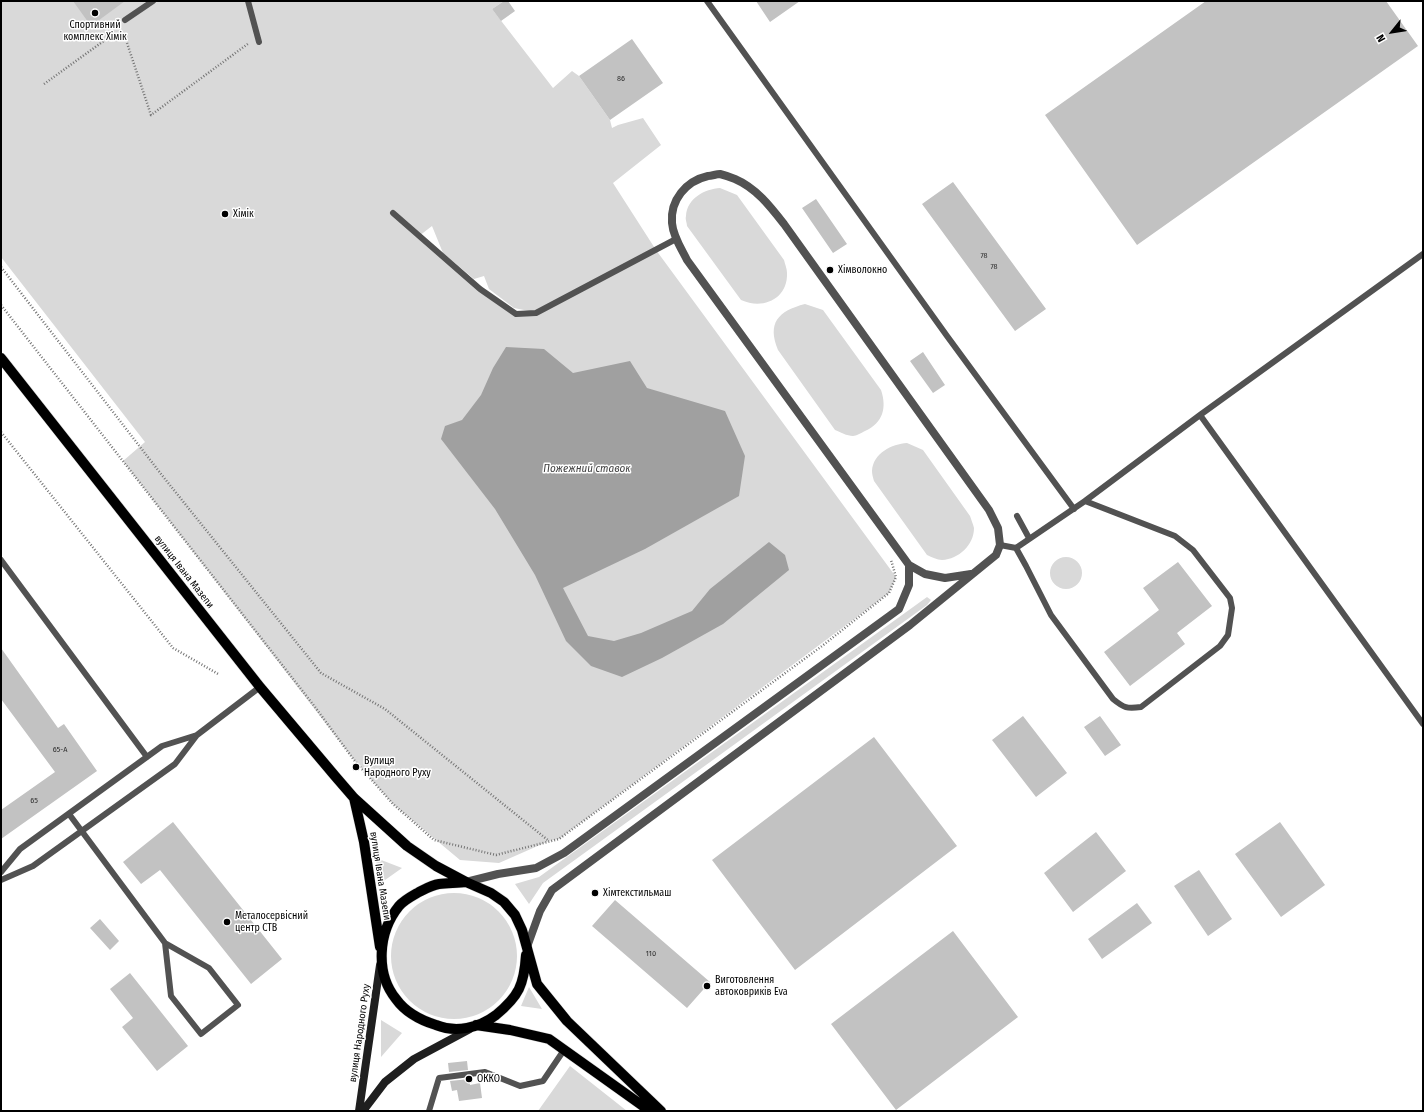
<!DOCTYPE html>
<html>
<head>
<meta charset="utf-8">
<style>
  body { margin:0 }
  #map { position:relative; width:1424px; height:1112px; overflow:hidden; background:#fff; font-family:"Fira Sans Condensed",sans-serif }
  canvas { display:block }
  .frame { position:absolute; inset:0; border:2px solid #000; pointer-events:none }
  .north { position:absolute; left:1372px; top:12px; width:40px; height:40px; -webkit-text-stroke:3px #fff; paint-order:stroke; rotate:240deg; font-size:11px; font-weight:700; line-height:16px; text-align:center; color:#000 }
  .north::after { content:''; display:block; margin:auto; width:14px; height:18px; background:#000; clip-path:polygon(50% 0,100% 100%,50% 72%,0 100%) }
</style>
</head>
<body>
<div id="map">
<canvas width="1424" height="1112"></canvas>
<div class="frame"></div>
<div class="north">N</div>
</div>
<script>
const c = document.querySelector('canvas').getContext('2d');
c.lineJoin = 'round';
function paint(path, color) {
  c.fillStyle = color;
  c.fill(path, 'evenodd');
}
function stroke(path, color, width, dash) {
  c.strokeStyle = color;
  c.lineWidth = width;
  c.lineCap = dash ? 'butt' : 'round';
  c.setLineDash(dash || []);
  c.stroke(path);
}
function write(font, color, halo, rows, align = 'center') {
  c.font = font + ' "Fira Sans Condensed",sans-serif';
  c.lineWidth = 3;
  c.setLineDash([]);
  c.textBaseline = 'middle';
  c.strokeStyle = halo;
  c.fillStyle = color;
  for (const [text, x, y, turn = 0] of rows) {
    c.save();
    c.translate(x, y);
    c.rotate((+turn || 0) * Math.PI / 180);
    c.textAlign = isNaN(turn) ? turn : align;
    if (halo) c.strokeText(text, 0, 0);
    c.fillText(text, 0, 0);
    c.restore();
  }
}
const green = new Path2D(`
  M1,1H504L492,9L553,88L572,71L579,76L610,120L612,128L618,125L643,118L661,145L613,183L656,250L896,577L889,593L559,839L549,841L499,863L460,860L393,804L354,760L123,461L145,442L1,257ZM432,226L443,253L474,279L484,276L489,289L514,308L534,312L515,314L480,289L419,236Z
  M720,188L737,195L784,260C785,264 787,269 787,273C788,299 763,310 741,300L687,226C687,223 685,219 686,216C687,198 705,189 720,188Z
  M805,304L823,310L881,390C887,408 883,423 865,431C861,433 856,436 853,436C847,436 840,432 835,430L778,350C767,323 778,311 805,304Z
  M907,443L923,450L970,516C971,519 973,524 974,528C974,545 959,559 942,560C937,560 932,557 927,555L874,481C873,478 872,474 872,471C873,453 892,444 907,443Z
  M1050 573a16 16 0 1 1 32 0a16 16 0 1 1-32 0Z
  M927,597L931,600L927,605L543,883L529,904L515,884L539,877Z
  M376,858L402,868L378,885Z
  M391 956a63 63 0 1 1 126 0a63 63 0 1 1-126 0Z
  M529,987L542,1009L521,1006Z
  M381,1020L402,1033L381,1057Z
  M570,1066L627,1111H538Z`);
const water = new Path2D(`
  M506,347L544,349L573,373L630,361L647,388L725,411L745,456L739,496L645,549L563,588L588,636L614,641L641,633L692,611L710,589L769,542L785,555L789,570L723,624L662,658L622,677L591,666L566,641L535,575L495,509L441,439L445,426L462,420L481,395L493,368Z`);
const building = new Path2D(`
  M73,1H125L91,26Z
  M504,1H508L515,11L501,21L492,9Z
  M756,1H800L770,22Z
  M1206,1H1386L1418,46L1137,245L1045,115Z
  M632,39L663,83L610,120L579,76Z
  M953,182L1046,309L1015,331L922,204Z
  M816,199L847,244L833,253L802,208Z
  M923,352L945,385L933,393L910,361Z
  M1178,562L1212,606L1177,633L1185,644L1130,686L1104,652L1159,610L1143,588Z
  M1,648L58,728L64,724L97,771L1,839V810L55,772L1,699Z
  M1023,716L1067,773L1036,797L992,740Z
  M1100,716L1121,745L1105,756L1084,727Z
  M874,737L957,846L795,970L712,860Z
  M173,822L282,959L251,984L160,870L141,884L123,862Z
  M1280,822L1325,885L1281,917L1235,854Z
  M1096,832L1126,871L1073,912L1044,873Z
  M1199,870L1232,919L1208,936L1174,886Z
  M615,900L710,982L687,1008L592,926Z
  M1137,903L1152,923L1102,959L1088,939Z
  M100,919L119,941L110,950L90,928Z
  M953,931L1018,1017L896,1110L831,1024Z
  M130,973L188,1046L157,1071L122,1027L133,1018L110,989Z
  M467,1061L468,1070L449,1072L448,1063Z
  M469,1079L470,1085L480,1083L482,1098L459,1101L457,1090L452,1091L450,1081Z`);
const path = new Path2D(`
  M127,43L151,115L249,43
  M44,84L112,35
  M1,267L161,474L321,673L385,709L549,841
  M1,305L315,707L354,760L393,804L434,840L496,855L559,839L822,646L889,593L896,577L891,560
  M1,432L173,648L218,674`);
const lane = new Path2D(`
  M248,1L259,42
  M707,1L947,336L1074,509
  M125,20L153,1
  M393,213L480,289L516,314L536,313L676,239
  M1200,415L1423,724
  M1017,516L1029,538
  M1000,545L1016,548L1085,501L1200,415L1423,254
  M1016,548L1026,566L1051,615L1113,699C1124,708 1127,709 1141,707L1220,646L1228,635L1232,608L1230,598L1193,550L1175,536L1085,501
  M1,560L147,757
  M69,814L165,943L171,996L201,1034L238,1005L209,968L165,943
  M1,872L20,849L162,746L197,735
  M1,880L33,866L175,764L197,735L260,687
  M429,1111L439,1078L485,1072L520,1086L543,1081L564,1050`);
const street = new Path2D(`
  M909,565L925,574L945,578L971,574
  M466,882L498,874L536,868L564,853L899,609L909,585V565L687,260C681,248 673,236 672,223C670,200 686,181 708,176C712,176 716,174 720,174C724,175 730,177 735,179C756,188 770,206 784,224L989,510L998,528L1000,545L996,555L910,625L552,890L540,911L527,947`);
const secondary = new Path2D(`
  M359,1111L380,965
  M363,1111L385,1082L414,1059L470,1029`);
const primary = new Path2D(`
  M1,358L260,687L335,776L354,798L407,846L436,866L466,882L491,893L504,902L515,915L522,930L537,984L567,1021L661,1111
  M354,798L364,842L380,947
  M466,882C457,883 448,883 439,884C432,885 425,889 419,892C412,896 404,900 399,906C378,932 375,973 396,999C406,1013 420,1020 436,1025C456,1033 479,1028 496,1015C519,996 524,985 526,955
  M476,1025L510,1030L549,1039L650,1111`);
const markers = [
  [95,13,4,"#000"],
  [225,214,4,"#000"],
  [830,270,4,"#000"],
  [356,767,4,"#000"],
  [595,893,4,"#000"],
  [227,922,4,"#000"],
  [707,986,4,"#000"],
  [469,1079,4,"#000"]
];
const numberNames = [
  ["86",621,79],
  ["78",984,256],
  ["78",994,267],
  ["65-А",60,750],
  ["65",34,801],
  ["110",651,954]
];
const poiNames = [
  ["Спортивний",95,25,"center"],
  ["комплекс Хімік",95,37,"center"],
  ["Хімік",233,214],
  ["Хімволокно",838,270],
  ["Вулиця",364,761],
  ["Народного Руху",364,773],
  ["Хімтекстильмаш",603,893],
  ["Металосервісний",235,916],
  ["центр СТВ",235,928],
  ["Виготовлення",715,980],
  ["автоковриків Eva",715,992],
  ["ОККО",477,1079]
];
const streetNames = [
  ["вулиця Івана Мазепи",184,572,52],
  ["вулиця Івана Мазепи",380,876,81],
  ["вулиця Народного Руху",360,1033,-82]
];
const waterNames = [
  ["Пожежний ставок",587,469]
];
paint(green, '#d9d9d9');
paint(water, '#a0a0a0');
paint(building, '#c2c2c2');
stroke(primary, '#dbdbdb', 11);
stroke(path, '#747474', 2.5, [1, 2]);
stroke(lane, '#525252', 6);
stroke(street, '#525252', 8);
stroke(secondary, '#1f1f1f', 8);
stroke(primary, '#000', 10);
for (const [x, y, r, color] of markers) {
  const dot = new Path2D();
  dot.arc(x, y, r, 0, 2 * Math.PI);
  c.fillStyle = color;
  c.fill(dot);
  stroke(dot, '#fff', 1.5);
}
write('8px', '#303030', null, numberNames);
write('10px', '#000', '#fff', poiNames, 'left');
write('10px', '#000', '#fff', streetNames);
write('italic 11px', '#414141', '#fff', waterNames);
</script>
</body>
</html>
